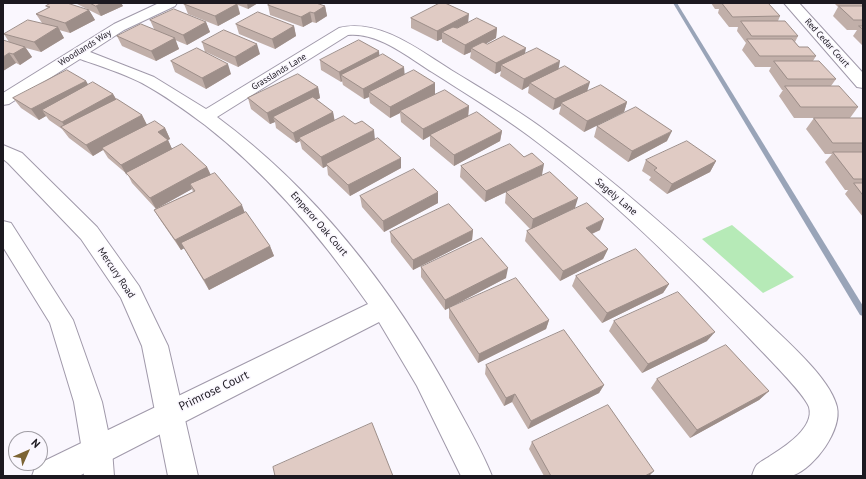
<!DOCTYPE html>
<html>
<head>
<meta charset="utf-8">
<style>
  body { margin:0 }
  #map { position:relative; width:866px; height:479px; overflow:hidden; background:#faf7fe; font-family:"PT Sans",sans-serif }
  canvas { display:block }
  .frame { position:absolute; inset:0; border:4px solid #1c1920; pointer-events:none }
  .north { position:absolute; left:8px; top:431px; width:40px; height:40px; box-sizing:border-box; background:#faf7fe; border:1px solid #a19ea5; border-radius:50%; rotate:45deg; font-size:11px; font-weight:700; line-height:16px; text-align:center; color:#1c1920 }
  .north::after { content:''; display:block; margin:auto; width:14px; height:18px; background:#7c6434; clip-path:polygon(50% 0,100% 100%,50% 72%,0 100%) }
</style>
</head>
<body>
<div id="map">
<canvas width="866" height="479"></canvas>
<div class="frame"></div>
<div class="north">N</div>
</div>
<script>
const c = document.querySelector('canvas').getContext('2d');
c.lineJoin = 'round';
function paint(path, color) {
  c.fillStyle = color;
  c.fill(path, 'evenodd');
}
function stroke(path, color, width, dash) {
  c.strokeStyle = color;
  c.lineWidth = width;
  c.lineCap = dash ? 'butt' : 'round';
  c.setLineDash(dash || []);
  c.stroke(path);
}
function write(font, color, halo, rows, align = 'center') {
  c.font = font + ' "PT Sans",sans-serif';
  c.lineWidth = 3;
  c.setLineDash([]);
  c.textBaseline = 'middle';
  c.strokeStyle = halo;
  c.fillStyle = color;
  for (const [text, x, y, turn = 0] of rows) {
    c.save();
    c.translate(x, y);
    c.rotate((+turn || 0) * Math.PI / 180);
    c.textAlign = isNaN(turn) ? turn : align;
    if (halo) c.strokeText(text, 0, 0);
    c.fillText(text, 0, 0);
    c.restore();
  }
}
const green = new Path2D(`
  M732,225L794,277L763,293L702,239Z`);
const stream = new Path2D(`
  M673,3H677L863,306V316L860,315Z`);
const street = new Path2D(`
  M159,3H177L175,6L124,30L90,52L154,77L206,109L339,28C379,18 419,50 451,70C482,89 513,107 542,128C620,184 692,249 761,316C783,338 830,377 837,407C842,430 815,467 794,475C787,478 761,476 752,476C753,473 754,469 756,466C759,462 766,459 770,456C784,447 815,428 809,407C804,393 764,354 752,341C682,268 610,196 529,136C498,113 465,93 432,72C408,57 378,32 348,35L217,117C318,192 396,293 455,403C468,427 482,451 492,476H461L417,386L379,322L79,476H32L36,465L368,304C321,237 269,175 205,125C185,110 164,95 142,83C122,73 100,66 80,59L9,104L3,105V93L114,24Z
  M784,3H799L863,73V88L857,87Z`);
const secondary = new Path2D(`
  M3,145L22,153L97,227L139,286L168,346L198,476H168L142,346L121,298L81,239L8,163L3,159Z
  M3,221L11,223L73,320L102,402L112,450L114,476H84L82,450L74,402L50,323L3,247Z`);
const wall = new Path2D(`
  M75,3H121L123,6L101,16L89,10L95,20L70,33L59,30L64,38L41,52L26,48L32,57L20,65L16,63L3,71L9,42L4,34L42,23L36,14L48,8L46,6L89,10Z
  M186,3H258L248,9L238,5L240,14L218,26L188,14L184,4Z
  M711,3H768L780,16L778,21L798,36L795,42L799,47L816,56L813,61L836,79L831,86L858,107L850,118H794L779,96L783,90H782L769,71L771,67H755L742,50L746,43L737,31L738,27H729L718,13L719,9H715Z
  M834,3H863V46L853,36L857,30H847L833,16L838,7Z
  M268,5L325,6L327,16L316,23L312,22L303,27L270,15Z
  M411,18L469,22L497,28L496,38L486,44L525,54L558,69L587,91L627,102L624,112L584,132L559,114L561,106L553,110L528,93L529,86L522,90L500,76L501,71L495,74L470,58L471,52L464,55L442,42V39L437,41L411,28Z
  M150,20L206,22L210,32L187,45L175,40L179,49L156,61L122,46L117,36L154,29Z
  M236,24L294,26L296,36L275,49L239,34Z
  M202,42L260,54L238,67L206,52L231,74L206,89L175,72L171,61L205,52Z
  M380,56L404,74L435,83V94L469,106L468,117L502,131L500,141L454,166L430,146V136L423,140L401,122L400,113L390,118L370,103L369,97L364,99L343,85L342,81L341,82L321,70L320,60Z
  M86,81L88,85L113,94L116,99L142,115L147,125L165,128L170,139L168,140L172,149L207,167L211,175L245,213L270,246L274,256L209,290L184,248L181,250L161,221L154,210L193,192L192,189L156,209L132,183L128,175L108,158L103,150L93,156L69,138L62,129L49,120L46,116L39,120L21,108L13,98Z
  M318,87L320,98L316,100L333,112L334,120L375,140L401,168L350,196L328,175L327,166L323,168L302,149L300,141L296,143L276,128L275,122L270,124L251,109L248,98Z
  M814,118L863,119V217L845,194L848,190H845L825,162L832,154H825L806,129Z
  M597,126L667,141L628,162L594,137Z
  M646,160L716,161L710,172L667,194L649,180L651,177L642,171Z
  M461,166L542,175L485,202L460,177Z
  M506,192L575,208L550,220L600,230L592,234L608,249L603,259L560,281L525,241L527,231L530,229L505,203Z
  M360,196L438,203L384,232L362,207Z
  M473,230L472,240L413,270L391,242L390,232Z
  M421,267L506,278L445,310L421,277Z
  M576,276L669,284L663,293L602,323L572,286Z
  M449,308L549,320L546,329L478,363L449,318Z
  M614,321L707,341L642,373L609,331Z
  M486,365L604,385L599,393L528,429L512,402L504,406L485,374Z
  M657,379L769,391L759,400L690,438L651,388Z
  M532,442L649,476H544L529,449Z`);
const shadedWall = new Path2D(`
  M102,3H121L123,6L101,16L96,6Z
  M247,3H258L248,9Z
  M237,4L240,14L218,26L215,16Z
  M325,6L327,16L316,23L314,13Z
  M89,10L95,20L70,33L65,23Z
  M310,12L312,22L303,27L301,17Z
  M469,14L468,24L448,35L442,32V39L437,41V31Z
  M206,22L210,32L187,45L183,35Z
  M294,26L296,36L275,49L272,39Z
  M58,27L64,38L41,52L34,42Z
  M497,28L496,38L474,50L471,48V52L464,55L465,45Z
  M175,38L179,49L156,61L151,51Z
  M257,44L260,54L238,67L235,57Z
  M25,47L32,57L20,65L13,54Z
  M526,48L524,59L501,65V71L495,74L496,63Z
  M379,51L380,61L341,75L342,81L341,82L339,72Z
  M9,53L16,63L3,71V57Z
  M560,61L558,72L530,83L529,86L522,90L524,79Z
  M228,64L231,74L206,89L202,78Z
  M404,67L405,78L369,92V97L364,99L363,89Z
  M86,81L92,91L42,110L46,116L39,120L31,109Z
  M590,82L587,92L561,103V106L553,110L555,99Z
  M435,83V94L400,111V113L390,118V107Z
  M318,87L320,98L277,120L273,117L275,122L270,124L267,113Z
  M113,94L119,104L69,133L62,122Z
  M627,102L624,112L584,132L587,121Z
  M469,106L468,117L430,135V136L423,140V129Z
  M333,112L335,122L299,138L300,141L296,143L293,133Z
  M142,115L147,125L102,148L103,150L93,156L86,145Z
  M165,128L170,139L168,140L173,151L126,173L127,176L121,165L158,132Z
  M374,130L375,140L326,164L327,166L323,168L321,157Z
  M502,131L500,141L454,166V155Z
  M672,131L667,141L628,162L632,151Z
  M401,158V168L350,196L348,185Z
  M716,161L710,172L667,194L672,184Z
  M544,164L542,175L485,202L486,191Z
  M207,167L212,178L190,184L192,189L156,209L150,198Z
  M438,192V203L384,232L383,221Z
  M578,198L575,208L531,230L533,219Z
  M242,205L246,216L181,250L175,240Z
  M604,219L600,230L582,238L586,228Z
  M473,230L472,240L413,270V260Z
  M270,246L274,256L209,290L204,280Z
  M608,249L603,259L560,281L563,271Z
  M508,268L506,278L445,310V300Z
  M669,284L663,293L602,323L607,313Z
  M549,320L546,329L478,363L479,354Z
  M715,332L707,341L642,373L648,364Z
  M604,385L599,393L528,429L531,421Z
  M769,391L759,400L690,438L697,430Z
  M515,394L512,402L504,406L506,398Z
  M654,471L649,476H645Z`);
const building = new Path2D(`
  M51,3H67L89,10L65,23L36,14L50,7L46,6Z
  M90,3H102L96,6Z
  M186,3H235L237,4L215,16L184,4Z
  M271,3H316L325,6L314,13L310,12L301,17L268,5Z
  M440,3H445L469,14L437,31L411,18Z
  M722,3H768L780,16L733,17Z
  M839,6H863V20H854Z
  M174,9L206,22L183,35L150,20Z
  M258,12L294,26L272,39L236,24Z
  M477,18L497,28L465,45L442,32L453,27L457,28Z
  M28,20L58,27L34,42L4,34Z
  M741,21H785L798,36H752Z
  M141,24L175,38L151,51L117,36Z
  M859,26H863V29Z
  M224,30L257,44L235,57L202,42Z
  M504,36L526,48L496,63L471,48L483,42L487,44Z
  M747,39H792L799,47H808L816,56H760Z
  M3,40L25,47L13,54L9,53L3,57Z
  M359,40L379,51L339,72L320,60Z
  M197,48L228,64L202,78L171,61Z
  M537,48L560,61L524,79L501,65Z
  M383,54L404,67L363,89L341,75Z
  M774,61H819L836,79H788Z
  M565,66L590,82L555,99L530,83Z
  M67,70L86,81L31,109L13,98Z
  M414,70L435,83L390,107L369,92Z
  M298,74L318,87L267,113L248,98Z
  M93,82L113,94L62,122L42,110Z
  M601,85L627,102L587,121L561,103Z
  M785,86H839L858,107H801Z
  M445,90L469,106L423,129L400,111Z
  M313,97L333,112L293,133L273,117Z
  M117,99L142,115L86,145L61,127Z
  M636,107L672,131L632,151L597,126Z
  M477,112L502,131L454,155L430,135Z
  M344,116L355,124L362,121L374,130L321,157L299,138Z
  M814,118H862L863,119V143H833Z
  M155,121L165,128L158,132L168,140L121,165L102,148Z
  M378,138L401,158L348,185L326,164Z
  M687,141L716,161L672,184L654,170L657,168L646,160Z
  M182,144L207,167L150,198L126,173Z
  M510,144L524,157L532,153L544,164L486,191L461,166Z
  M833,152H863V179H854Z
  M414,169L438,192L383,221L360,196Z
  M550,172L578,198L533,219L506,192Z
  M215,173L242,205L175,240L154,210L195,191L190,184Z
  M854,183H863V195Z
  M587,203L604,219L586,228L608,249L563,271L527,231Z
  M449,204L473,230L413,260L390,232Z
  M246,212L270,246L204,280L181,243Z
  M482,238L508,268L445,300L421,267Z
  M636,249L669,284L607,313L576,276Z
  M516,278L549,320L479,354L449,308Z
  M678,292L715,332L648,364L614,321Z
  M564,330L604,385L531,421L515,394L506,398L486,365Z
  M726,345L769,391L697,430L657,379Z
  M608,405L654,471L645,476H551L532,442Z
  M372,423L393,476H275L273,467Z`);
const farStreetnames = [
  ["Red Cedar Court",827,43,48],
  ["Woodlands Way",85,48,-32],
  ["Grasslands Lane",279,72,-31]
];
const streetNames = [
  ["Sagely Lane",616,197,40],
  ["Emperor Oak Court",319,224,49],
  ["Mercury Road",116,273,56]
];
const nearStreetnames = [
  ["Primrose Court",214,391,-26]
];
paint(green, '#b6eab7');
paint(stream, '#99a4b8');
stroke(street, '#a099aa', 2);
stroke(secondary, '#a099aa', 2);
paint(street, '#fff');
paint(secondary, '#fff');
paint(wall, '#c1afa9');
paint(shadedWall, '#9d8e89');
paint(building, '#e0cbc4');
stroke(building, '#9d8e89', 1);
write('9px', '#1c1920', '#faf7fe', farStreetnames);
write('10px', '#1c1920', '#faf7fe', streetNames);
write('12px', '#1c1920', '#faf7fe', nearStreetnames);
</script>
</body>
</html>
